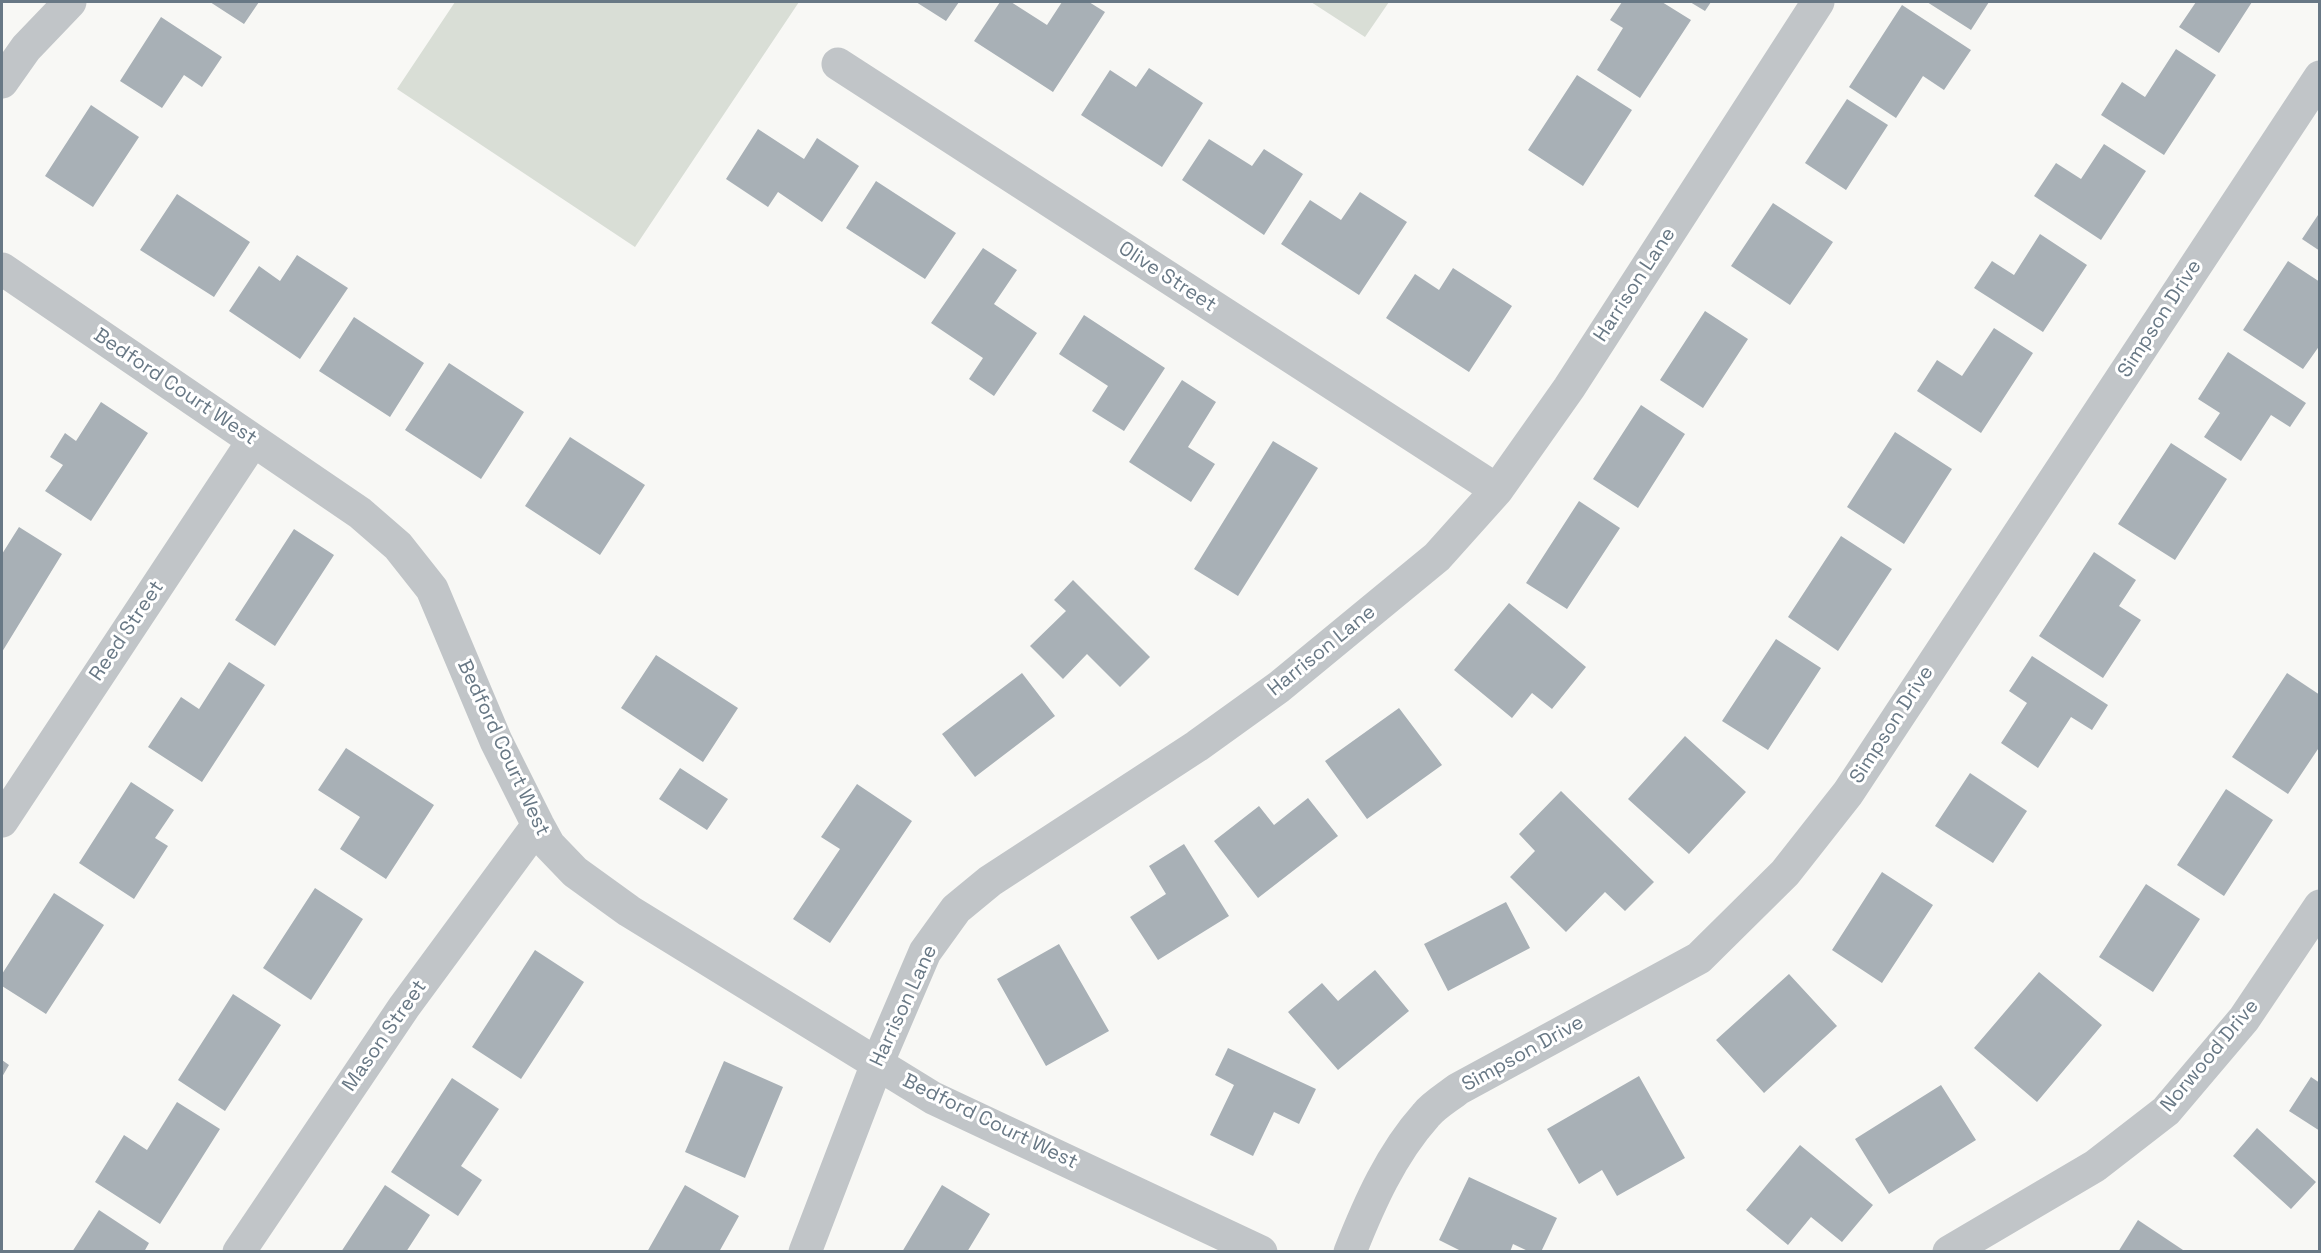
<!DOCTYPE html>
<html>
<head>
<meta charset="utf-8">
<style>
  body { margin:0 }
  #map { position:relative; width:2321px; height:1253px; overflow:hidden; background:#f8f8f5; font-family:"Space Grotesk",sans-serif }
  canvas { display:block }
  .frame { position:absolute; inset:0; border:3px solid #687885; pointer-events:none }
</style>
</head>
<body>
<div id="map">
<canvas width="2321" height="1253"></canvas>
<div class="frame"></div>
</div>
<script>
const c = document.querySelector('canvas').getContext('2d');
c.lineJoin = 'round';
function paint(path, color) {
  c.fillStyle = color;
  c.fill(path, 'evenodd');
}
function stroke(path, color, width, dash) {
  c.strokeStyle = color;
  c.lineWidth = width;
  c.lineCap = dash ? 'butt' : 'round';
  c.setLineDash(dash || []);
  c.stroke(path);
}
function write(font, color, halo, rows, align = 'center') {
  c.font = font + ' "Space Grotesk",sans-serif';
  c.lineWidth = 6;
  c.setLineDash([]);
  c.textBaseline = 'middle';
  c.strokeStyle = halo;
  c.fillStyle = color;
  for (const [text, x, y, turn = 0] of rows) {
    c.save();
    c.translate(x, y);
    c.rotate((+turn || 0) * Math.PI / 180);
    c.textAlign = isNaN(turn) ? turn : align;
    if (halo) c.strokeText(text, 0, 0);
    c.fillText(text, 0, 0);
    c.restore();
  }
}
const green = new Path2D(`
  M455,2H799L635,247L397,89Z
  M1311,2H1389L1365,37Z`);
const building = new Path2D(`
  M210,2H259L244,24Z
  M916,2H959L946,21Z
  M1000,2H1011L1047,25L1062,2H1089L1105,12L1053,92L974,41Z
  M1622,2H1662L1691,20L1640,98L1597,70L1623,28L1610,20Z
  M1690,2H1711L1705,11Z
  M1927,2H1989L1971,30Z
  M2196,2H2252L2219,53L2179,27Z
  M1902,5L1971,50L1944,90L1923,76L1896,118L1849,87Z
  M161,17L222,57L202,87L184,75L162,108L120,81Z
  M2176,49L2216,75L2164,155L2101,115L2122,82L2145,97Z
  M1149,68L1203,103L1162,167L1081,115L1110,70L1136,87Z
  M1577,75L1632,110L1583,186L1528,150Z
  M1847,99L1888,125L1846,190L1805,163Z
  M91,105L139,137L93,207L45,176Z
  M758,129L804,159L817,138L859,166L822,222L778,192L768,207L726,179Z
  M1209,139L1252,166L1264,149L1303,174L1264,235L1182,180Z
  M2104,144L2146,171L2101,240L2034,196L2056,163L2081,179Z
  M876,181L956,233L925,279L846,228Z
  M1360,192L1407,222L1359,295L1281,244L1310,200L1341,220Z
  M177,194L250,242L214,297L140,250Z
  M1773,203L1833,242L1790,305L1731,266Z
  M2320,212V251L2302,239Z
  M2040,234L2087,265L2043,332L1974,288L1992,261L2014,275Z
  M983,248L1017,270L994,304L1037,333L994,396L969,379L983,358L931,323Z
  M297,255L348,288L300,359L229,311L259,266L280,281Z
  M2288,261L2320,282V345L2303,369L2243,330Z
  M1453,268L1512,306L1469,372L1386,318L1415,274L1439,290Z
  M1705,311L1748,339L1703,408L1660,380Z
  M1084,315L1165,368L1124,431L1092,411L1108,386L1059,354Z
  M354,317L424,363L390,417L319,371Z
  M1994,328L2033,353L1981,433L1917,391L1937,360L1962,376Z
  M2228,352L2306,403L2290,427L2271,415L2241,461L2204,437L2220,413L2198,399Z
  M449,363L524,412L481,479L405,430Z
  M1182,380L1216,402L1188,447L1215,464L1191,502L1129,462Z
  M101,402L148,433L91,521L45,491L63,465L50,457L65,433L76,441Z
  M1641,405L1685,434L1638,508L1593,479Z
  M1895,432L1952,469L1904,544L1847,507Z
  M570,437L645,485L600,555L525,506Z
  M1273,441L1318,468L1238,596L1194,569Z
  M2171,443L2227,479L2175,560L2118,524Z
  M1579,501L1620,528L1567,609L1526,583Z
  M19,527L62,554L2,652V554Z
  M294,529L334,555L275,646L235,620Z
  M1841,536L1892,569L1838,651L1788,617Z
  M2094,552L2136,580L2119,606L2141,620L2103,678L2039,636Z
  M1073,580L1150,657L1120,687L1087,654L1063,679L1030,646L1066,611L1054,600Z
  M1509,603L1586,667L1552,709L1532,693L1512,718L1454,670Z
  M1776,639L1821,668L1768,750L1722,721Z
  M656,655L738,708L703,762L621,708Z
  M2032,656L2108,705L2092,730L2071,717L2038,768L2001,743L2027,703L2009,691Z
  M229,662L265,685L202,782L148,747L181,697L199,709Z
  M1022,673L1055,716L975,777L942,734Z
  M2287,673L2320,695V746L2288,794L2232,757Z
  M1399,708L1442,765L1367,819L1325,761Z
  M1685,736L1746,792L1689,854L1628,799Z
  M346,748L434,805L386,879L340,849L360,817L318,790Z
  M680,768L728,799L707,830L659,799Z
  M1970,773L2027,811L1993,863L1935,826Z
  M131,782L174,810L155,838L168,846L134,899L79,863Z
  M857,784L912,821L830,943L793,919L840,849L821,837Z
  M2226,789L2273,820L2224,896L2177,865Z
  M1561,791L1654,882L1625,911L1605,892L1566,932L1510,877L1535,851L1519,834Z
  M1308,798L1338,836L1258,898L1214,841L1259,806L1274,825Z
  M1184,844L1229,916L1158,960L1130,917L1166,894L1149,866Z
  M1882,872L1933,905L1882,983L1832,950Z
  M2146,884L2200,919L2153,992L2099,957Z
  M315,888L363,919L311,1000L263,968Z
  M54,893L104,925L46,1014L2,986V974Z
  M1506,902L1530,948L1448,991L1424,944Z
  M1059,944L1109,1031L1046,1066L997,979Z
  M535,950L584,982L521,1079L472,1047Z
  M1375,970L1409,1011L1338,1070L1288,1012L1322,983L1338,1001Z
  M2039,972L2102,1025L2037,1102L1974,1048Z
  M1789,974L1837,1026L1764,1093L1716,1040Z
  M233,994L281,1025L225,1111L178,1080Z
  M1228,1048L1316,1089L1299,1124L1274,1112L1253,1156L1210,1135L1234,1085L1215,1075Z
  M2,1060L9,1065L2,1077Z
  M724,1061L783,1087L745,1178L685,1152Z
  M1639,1076L1685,1158L1617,1196L1602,1170L1579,1184L1547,1129Z
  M2311,1077L2320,1083V1131L2289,1111Z
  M452,1078L499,1109L461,1166L482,1180L458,1216L391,1172Z
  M1941,1085L1976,1140L1889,1194L1855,1139Z
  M177,1102L220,1129L160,1224L95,1182L124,1135L147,1150Z
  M2257,1128L2316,1182L2291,1209L2233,1156Z
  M1800,1145L1873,1205L1842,1242L1811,1217L1788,1245L1746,1210Z
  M1469,1177L1557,1218L1541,1252H1530L1513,1244L1510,1252H1463L1439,1240Z
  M385,1185L430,1215L406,1252H341Z
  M685,1185L739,1216L719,1252H647Z
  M942,1185L990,1214L967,1252H902Z
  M99,1210L149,1243L144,1252H72Z
  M2138,1220L2186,1252H2118Z`);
const street = new Path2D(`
  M838,64L1497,490
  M2,82L26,48L70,2
  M2,269L360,513L398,546L432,589L496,741L538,825L549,845L575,872L629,911L933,1098L1261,1252
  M2,821L253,441
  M239,1252L404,1007L538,825
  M805,1252L877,1064L925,952L956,909L990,881L1197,746L1279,687L1437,557L1497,490L1569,388L1818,2
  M1350,1252C1369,1204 1391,1154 1426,1115C1434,1105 1448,1097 1458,1089L1699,958L1785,873L1848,793L2320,77
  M1949,1252L2095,1166L2166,1111L2244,1019L2320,906`);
const streetNames = [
  ["Olive Street",1167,277,33],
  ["Harrison Lane",1635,285,-57],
  ["Simpson Drive",2160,319,-57],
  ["Bedford Court West",175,387,34],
  ["Reed Street",127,631,-56],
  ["Harrison Lane",1322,651,-39],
  ["Simpson Drive",1892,725,-57],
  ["Bedford Court West",503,748,65],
  ["Harrison Lane",904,1006,-65],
  ["Mason Street",385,1036,-55],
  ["Simpson Drive",1523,1054,-29],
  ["Norwood Drive",2210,1056,-50],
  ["Bedford Court West",990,1122,26]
];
paint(green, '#d9ded6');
paint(building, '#a8b0b6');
stroke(street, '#c1c5c8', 33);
write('20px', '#687885', '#fff', streetNames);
</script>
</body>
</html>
